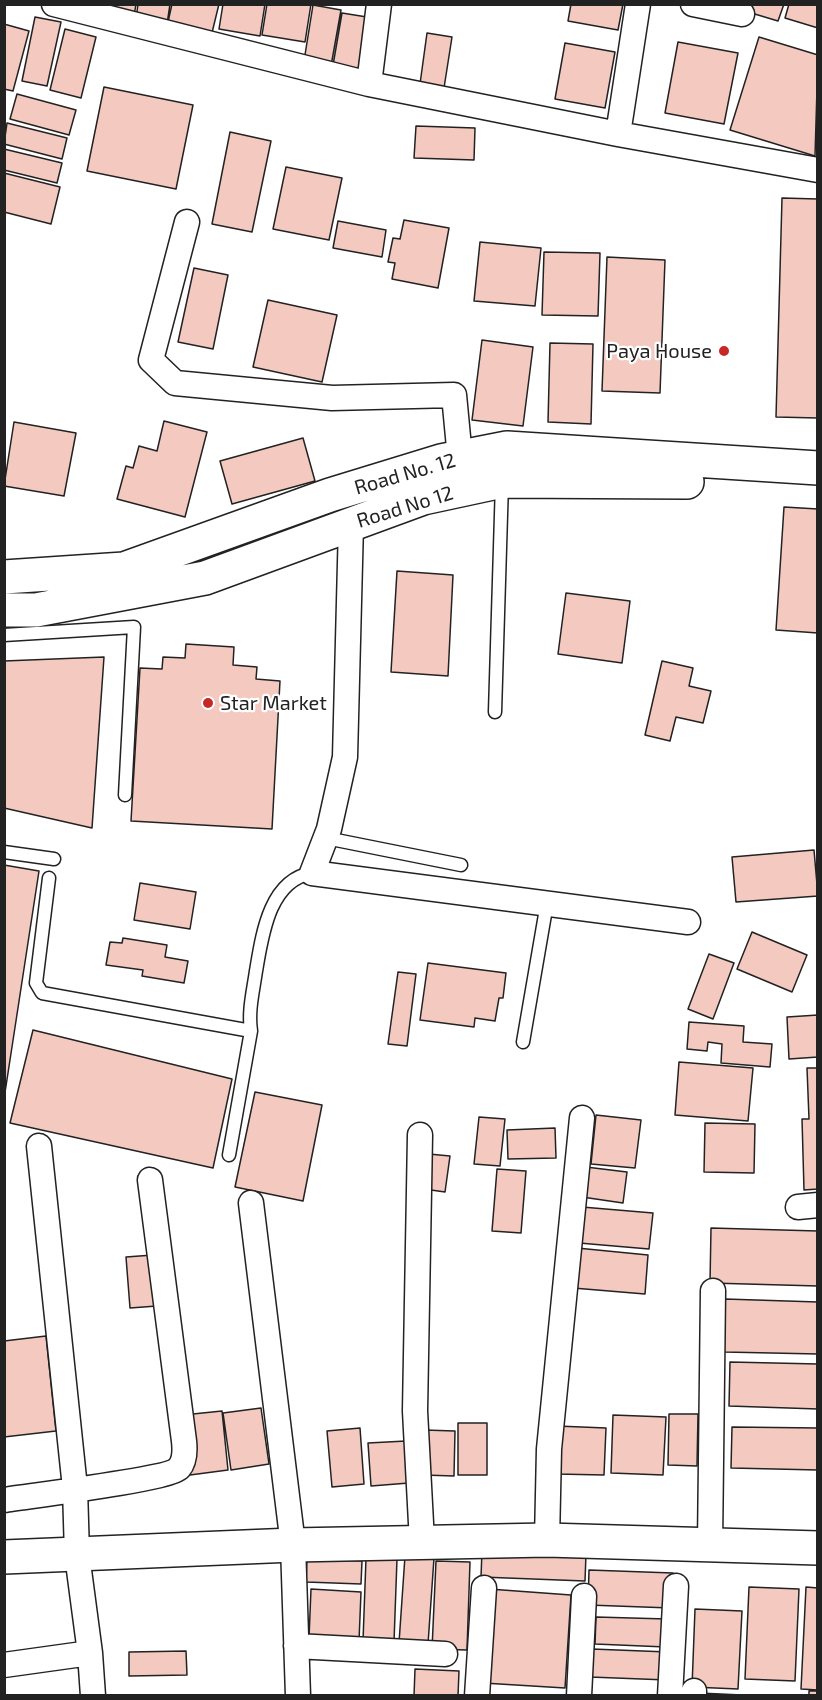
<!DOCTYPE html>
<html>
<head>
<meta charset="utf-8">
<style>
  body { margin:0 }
  #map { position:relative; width:822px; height:1700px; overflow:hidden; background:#fff; font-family:"Exo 2",sans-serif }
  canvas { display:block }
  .frame { position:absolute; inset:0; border:6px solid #222; pointer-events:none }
</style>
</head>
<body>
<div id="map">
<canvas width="822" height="1700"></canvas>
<div class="frame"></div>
</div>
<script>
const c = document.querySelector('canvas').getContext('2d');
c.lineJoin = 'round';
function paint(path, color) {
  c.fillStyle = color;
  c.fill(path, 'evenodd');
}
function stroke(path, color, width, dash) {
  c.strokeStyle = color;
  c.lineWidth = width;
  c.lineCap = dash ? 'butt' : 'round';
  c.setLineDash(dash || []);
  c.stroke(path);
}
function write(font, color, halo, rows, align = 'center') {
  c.font = font + ' "Exo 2",sans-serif';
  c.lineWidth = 4.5;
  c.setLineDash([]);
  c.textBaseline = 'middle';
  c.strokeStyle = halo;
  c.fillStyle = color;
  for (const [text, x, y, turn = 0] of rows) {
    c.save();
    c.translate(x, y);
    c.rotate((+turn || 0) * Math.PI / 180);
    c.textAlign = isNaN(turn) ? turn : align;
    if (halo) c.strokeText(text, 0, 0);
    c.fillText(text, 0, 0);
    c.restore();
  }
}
const building = new Path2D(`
  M111,4H136L134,16L110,13Z
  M138,4H170L167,24L136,19Z
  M172,4H219L210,41L166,31Z
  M223,4H265L260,36L219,29Z
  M267,4H311L305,42L262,35Z
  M571,4H623L618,30L568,21Z
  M750,4H784L778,21L748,12Z
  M789,4H818V28L785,18Z
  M313,5L341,10L331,66L304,61Z
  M342,13L367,17L357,76L332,71Z
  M35,17L61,22L47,86L22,81Z
  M4,24L29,31L13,91L4,89Z
  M65,29L96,37L81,98L50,90Z
  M427,33L452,37L444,88L420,84Z
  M759,37L818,55L815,156L730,130Z
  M678,42L738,53L724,124L665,113Z
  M565,43L615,52L605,108L555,99Z
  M104,87L193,105L176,189L87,171Z
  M17,94L76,110L69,135L10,119Z
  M7,123L67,138L62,159L4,144Z
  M416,126L475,128L474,160L414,158Z
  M230,132L271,141L252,232L212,224Z
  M4,149L62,163L57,183L4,170Z
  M286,167L342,178L329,240L273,229Z
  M4,173L60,187L51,224L4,212Z
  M782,198L818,199V418L776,417Z
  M404,220L449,228L438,288L392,279L395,263L388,262L393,238L400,239Z
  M338,221L386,230L382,257L333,248Z
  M480,242L541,248L535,306L474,301Z
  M544,252L600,253L598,316L542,315Z
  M607,257L665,260L660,393L602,391Z
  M194,268L228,275L213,349L178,342Z
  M268,300L337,315L322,382L253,367Z
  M482,340L533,347L523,426L472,420Z
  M550,343L593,344L591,424L548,422Z
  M164,421L207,432L185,517L117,499L126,466L133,468L139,446L157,451Z
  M14,422L76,433L64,496L4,486Z
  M303,438L315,481L232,504L220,461Z
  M784,507L818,509V633L776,630Z
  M397,571L453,575L448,676L391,672Z
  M566,593L630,601L622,663L558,654Z
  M186,644L234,647L233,665L257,667L256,679L280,681L272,829L131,821L140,668L162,669L163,657L185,658Z
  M104,657L92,828L4,808V661Z
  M662,661L693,668L689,686L711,691L703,723L676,717L670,741L645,735Z
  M814,850L818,896L736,902L732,857Z
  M4,865L39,871L4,1099Z
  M140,883L196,892L190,929L134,920Z
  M752,932L807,955L792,992L737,969Z
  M123,938L167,945L165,957L188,961L184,983L142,976L143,970L106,965L110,942L122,943Z
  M709,954L734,963L713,1019L688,1009Z
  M428,963L506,973L503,998H499L495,1021L475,1018L474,1027L420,1020Z
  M398,972L416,974L407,1046L388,1044Z
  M818,1015V1057L789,1059L787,1017Z
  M689,1022L744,1026L743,1042L772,1044L770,1067L721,1063L722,1044L708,1042L707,1051L687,1049Z
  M33,1030L232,1079L213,1168L10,1123Z
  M679,1062L753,1068L748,1121L675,1115Z
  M807,1068H818V1189L804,1190L802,1119H809Z
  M255,1092L322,1105L303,1201L235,1187Z
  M596,1115L641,1120L635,1168L591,1164Z
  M479,1117L505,1119L500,1166L474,1164Z
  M705,1123L755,1124L754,1173L704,1172Z
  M555,1128L556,1158L508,1159L507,1130Z
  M429,1154L450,1156L445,1192L424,1189Z
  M586,1167L627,1172L623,1203L582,1197Z
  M497,1169L526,1171L521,1233L492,1231Z
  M582,1207L653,1213L649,1249L579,1243Z
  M711,1228L818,1231V1286L710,1283Z
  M577,1248L648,1255L645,1294L573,1288Z
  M153,1255L157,1306L130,1308L126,1257Z
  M725,1299L818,1302V1354L724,1352Z
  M46,1336L56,1431L4,1437V1341Z
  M730,1362L818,1364V1409L729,1406Z
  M261,1408L269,1464L231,1470L223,1413Z
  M222,1411L228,1470L190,1475L183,1415Z
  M669,1414H698L697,1466L668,1465Z
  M613,1415L666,1417L663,1475L611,1473Z
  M458,1423H487V1475H458Z
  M557,1426L606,1428L604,1475L556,1474Z
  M732,1427L818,1428V1470L731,1468Z
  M360,1428L364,1484L332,1487L327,1431Z
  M424,1430L455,1431L454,1476L423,1475Z
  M406,1441L409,1483L371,1486L368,1443Z
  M482,1550L586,1554L585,1581L481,1577Z
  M405,1556L434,1558L428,1644L399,1643Z
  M366,1558L397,1559L394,1642L363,1641Z
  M307,1559L362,1561L361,1584L306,1582Z
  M436,1561L470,1562L467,1650L432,1649Z
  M589,1570L673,1573L671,1608L588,1605Z
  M749,1587L799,1589L795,1681L745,1679Z
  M806,1587L818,1588V1690L801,1689Z
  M311,1589L361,1592L359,1641L309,1638Z
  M489,1589L571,1595L565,1688L483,1683Z
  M695,1609L742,1611L738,1689L692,1687Z
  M596,1617L667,1619L666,1647L595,1644Z
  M592,1649L668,1652L667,1680L590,1677Z
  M186,1651L187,1675L129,1676V1652Z
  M415,1669L459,1671L458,1696H414Z
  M809,1691H818V1696H809Z
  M699,1693L763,1696H699Z`);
const lane = new Path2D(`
  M4,635L134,627L125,795
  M495,712L502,482
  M326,838L461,865
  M4,852L54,859
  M49,878L36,983L42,993L251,1031
  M523,1042L547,903
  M229,1155L251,1031C248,1011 253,992 256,971C262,936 269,880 312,873`);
const street = new Path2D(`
  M54,4L369,84L618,134L818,170
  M693,4L742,14
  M369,84L379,4
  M618,134L638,4
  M187,222L151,360L175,383L332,398L454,395L460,458
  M351,524L345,757L329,829L312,873L688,922
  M420,1135L415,1411L422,1542
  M39,1146L75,1488L77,1555L90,1653L93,1696
  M251,1203L293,1545L298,1696
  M798,1207L818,1205
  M4,1500C29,1496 169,1479 179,1468C185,1461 185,1450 184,1441L150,1180
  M547,1540L549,1449L582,1118
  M710,1545L713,1291
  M296,1646L445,1654
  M4,1665L90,1653
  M477,1696L484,1588
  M579,1696L584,1596
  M670,1696L676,1586
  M694,1696V1691`);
const secondary = new Path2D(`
  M4,577L124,569L330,495L441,461L507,448L818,468
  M4,610H36L205,578L423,498L502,481L687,482
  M4,1557L293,1545L547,1540L818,1548`);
const markers = [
  [724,351,6,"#c62828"],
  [208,703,6,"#c62828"]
];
const poiNames = [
  ["Paya House",712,351],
  ["Star Market",220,703,"left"]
];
const streetNames = [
  ["Road No. 12",405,474,-16],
  ["Road No 12",405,507,-17]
];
paint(building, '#f3c9c0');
stroke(building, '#222', 1.5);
stroke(lane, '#222', 15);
stroke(street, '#222', 27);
stroke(secondary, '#222', 36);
stroke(lane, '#fff', 12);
stroke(street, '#fff', 24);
stroke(secondary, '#fff', 33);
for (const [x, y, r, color] of markers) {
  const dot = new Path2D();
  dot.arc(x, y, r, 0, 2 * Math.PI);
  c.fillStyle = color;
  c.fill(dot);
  stroke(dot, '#fff', 2);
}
write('20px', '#222', '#fff', poiNames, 'right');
write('20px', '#222', '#fff', streetNames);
</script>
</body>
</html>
